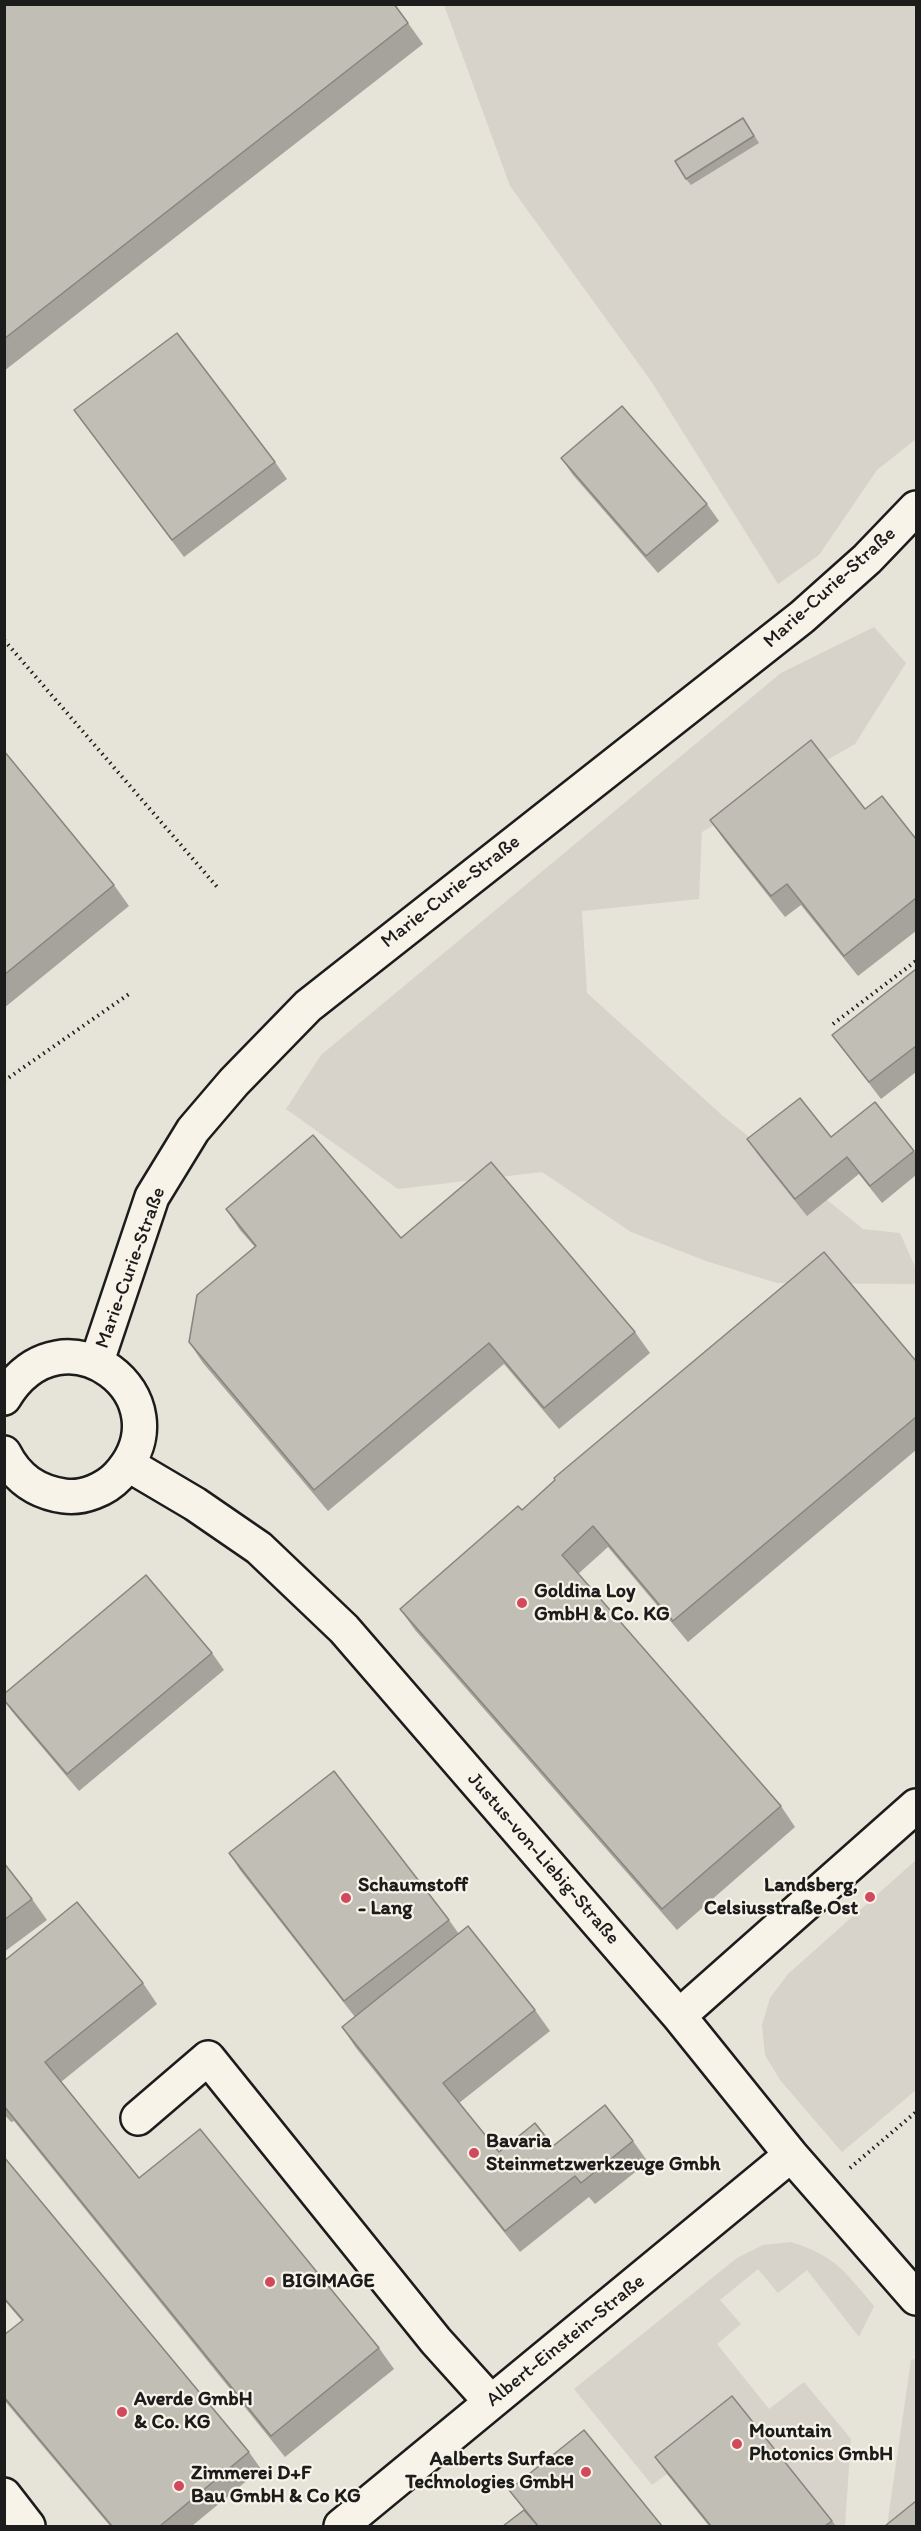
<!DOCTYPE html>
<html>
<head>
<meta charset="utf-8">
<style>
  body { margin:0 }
  #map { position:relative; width:921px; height:2531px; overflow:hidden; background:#f7f3e8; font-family:Itim,sans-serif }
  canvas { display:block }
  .frame { position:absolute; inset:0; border:6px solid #1c1c1c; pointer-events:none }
</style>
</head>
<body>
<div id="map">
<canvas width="921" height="2531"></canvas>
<div class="frame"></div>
</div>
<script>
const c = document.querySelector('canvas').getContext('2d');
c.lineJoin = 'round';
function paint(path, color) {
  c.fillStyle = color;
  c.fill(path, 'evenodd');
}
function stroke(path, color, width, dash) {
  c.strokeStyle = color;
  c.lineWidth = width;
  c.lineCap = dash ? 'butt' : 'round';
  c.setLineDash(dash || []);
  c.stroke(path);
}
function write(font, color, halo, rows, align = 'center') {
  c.font = font + ' Itim,sans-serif';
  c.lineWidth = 4.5;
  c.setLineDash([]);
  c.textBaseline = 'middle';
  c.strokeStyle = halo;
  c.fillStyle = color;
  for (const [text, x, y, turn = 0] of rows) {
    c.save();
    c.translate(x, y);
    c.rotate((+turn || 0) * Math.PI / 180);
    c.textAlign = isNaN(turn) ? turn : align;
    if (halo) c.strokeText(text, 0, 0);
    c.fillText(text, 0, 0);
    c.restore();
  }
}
const built = new Path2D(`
  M5,5H480L916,109V2526H5Z`);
const green = new Path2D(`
  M444,5H916V439L877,470L819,555L778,584L651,381L510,186Z
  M874,627L906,663L855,744L702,832L699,899L582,911L587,993L723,1116L863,1229L900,1233L916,1269V1284L777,1283L706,1261L631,1232L542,1172L398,1189L286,1109L321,1055L781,673Z
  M916,1860V2090L842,2152L780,2080L765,2055L762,2025L770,1998L788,1974Z
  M791,2242C836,2256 845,2272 874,2306L859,2337L807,2270L778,2293L758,2269L720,2300L741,2324L717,2344L769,2409L804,2382L851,2439L845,2526H835L667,2474L652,2485L574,2389L737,2258L763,2245Z
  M916,2359V2526H887L911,2360Z`);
const path = new Path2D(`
  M4,640L218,888
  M833,1024L916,961
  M4,1081L129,994
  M850,2168L916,2112`);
const minor = new Path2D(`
  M97,1361L152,1197L193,1130L234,1082L308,1006L802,617L867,559L916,508
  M4,1398C63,1300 190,1398 118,1476C106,1489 83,1499 64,1496C37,1492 17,1479 4,1453
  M129,1465L195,1504L259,1548L344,1629L679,2016L791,2155L916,2298
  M679,2016L916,1806
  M138,2118L208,2058L436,2341L491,2402
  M4,2495L28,2526
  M341,2526L791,2155`);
const wall = new Path2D(`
  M4,4L408,23L423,44L4,371Z
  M743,118L759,143L691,185L686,179Z
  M74,410L275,462L287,479L184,557Z
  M561,458L707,504L719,521L658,573L573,475Z
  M4,751L114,885L129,906L4,1008Z
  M865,809L916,839V931L858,976L801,905L785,917L725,841L710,820Z
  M916,969V1072L881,1099L832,1035Z
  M875,1102L916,1154V1175L882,1203L859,1174L807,1216L759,1156L747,1139L831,1137Z
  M226,1209L401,1238L635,1332L650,1353L559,1429L504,1364L328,1511L203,1363L189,1342L255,1247L240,1230Z
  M916,1361V1450L688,1642L608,1547L578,1574L781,1806L795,1827L677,1930L415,1630L400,1609L522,1510Z
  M212,1653L224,1670L79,1791L14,1714L4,1701Z
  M229,1853L449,1920L459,1934L535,2010L550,2031L459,2103L499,2152L553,2146L633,2141L648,2162L595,2204L589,2197L520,2252L356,2048L342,2027L355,2017L240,1870Z
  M4,1863L32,1899L47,1920L4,1952Z
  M4,1961L143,1983L157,2004L61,2082L139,2178L379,2348L394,2369L285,2457L14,2121L11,2122L4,2114Z
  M4,2157L249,2452L261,2469L192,2526H110L4,2400V2335L22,2321L4,2300Z
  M655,2457L832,2521L836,2526H709L667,2474Z`);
const building = new Path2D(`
  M4,4H394L408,23L4,339Z
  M743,118L754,136L686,179L675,161Z
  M177,333L275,462L172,540L74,410Z
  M622,406L707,504L646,556L561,458Z
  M811,740L865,809L882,796L916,839V898L844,956L787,884L771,896L710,820Z
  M4,751L114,885L4,975Z
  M916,969V1046L869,1082L832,1035Z
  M800,1098L831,1137L875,1102L914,1151L870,1186L847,1157L795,1199L747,1139Z
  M313,1135L401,1238L491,1162L635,1332L544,1408L489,1343L314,1490L189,1342L197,1295L256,1246L226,1209Z
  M824,1252L916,1361V1417L673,1621L593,1526L562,1555L781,1806L662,1909L400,1609L518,1506L522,1510L555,1480L554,1478Z
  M146,1575L212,1653L67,1774L4,1700V1694Z
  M334,1771L449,1920L344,2001L229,1853Z
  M4,1863L32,1899L4,1920Z
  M77,1902L143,1983L45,2062L139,2178L200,2129L379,2348L271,2436L4,2106V1961Z
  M468,1926L535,2010L443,2083L499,2152L535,2123L553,2146L605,2105L633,2141L581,2183L575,2176L505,2231L342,2027Z
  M4,2157L249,2452L160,2526H112L4,2397V2335L23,2320L4,2298Z
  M732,2396L832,2521L825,2526H711L655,2457Z
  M584,2430L662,2526H538L509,2490Z
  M916,2501V2526H885Z
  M524,2510L538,2526H503Z`);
const markers = [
  [522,1603,6,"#d1495b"],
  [870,1897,6,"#d1495b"],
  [346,1898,6,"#d1495b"],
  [474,2153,6,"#d1495b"],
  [270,2282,6,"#d1495b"],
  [122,2412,6,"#d1495b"],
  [737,2444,6,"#d1495b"],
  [586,2472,6,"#d1495b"],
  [179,2486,6,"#d1495b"]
];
const streetNames = [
  ["Marie-Curie-Straße",830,588,-42],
  ["Marie-Curie-Straße",451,892,-38],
  ["Marie-Curie-Straße",131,1268,-70],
  ["Justus-von-Liebig-Straße",543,1859,49],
  ["Albert-Einstein-Straße",566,2341,-39]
];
const poiNames = [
  ["Goldina Loy",534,1592],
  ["GmbH & Co. KG",534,1615],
  ["Schaumstoff",358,1886],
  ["- Lang",358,1909],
  ["Landsberg,",858,1886,"right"],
  ["Celsiusstraße Ost",858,1909,"right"],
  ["Bavaria",486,2142],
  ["Steinmetzwerkzeuge Gmbh",486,2165],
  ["BIGIMAGE",282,2282],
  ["Averde GmbH",134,2400],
  ["& Co. KG",134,2423],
  ["Mountain",749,2432],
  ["Photonics GmbH",749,2455],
  ["Aalberts Surface",574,2460,"right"],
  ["Technologies GmbH",574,2483,"right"],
  ["Zimmerei D+F",191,2474],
  ["Bau GmbH & Co KG",191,2497]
];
paint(built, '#e6e3d9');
paint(green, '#d7d3cb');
stroke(minor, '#1c1c1c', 38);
stroke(path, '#1c1c1c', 4, [1.5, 4.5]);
stroke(minor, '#f7f3e8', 33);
paint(wall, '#a5a39c');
paint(building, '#c0beb5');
stroke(building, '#86857f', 1.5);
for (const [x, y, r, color] of markers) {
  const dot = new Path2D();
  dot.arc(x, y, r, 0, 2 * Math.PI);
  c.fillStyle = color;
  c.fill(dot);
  stroke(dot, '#f7f3e8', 2);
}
write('20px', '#1c1c1c', '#f7f3e8', streetNames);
write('bold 20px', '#1c1c1c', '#f7f3e8', poiNames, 'left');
</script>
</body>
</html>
